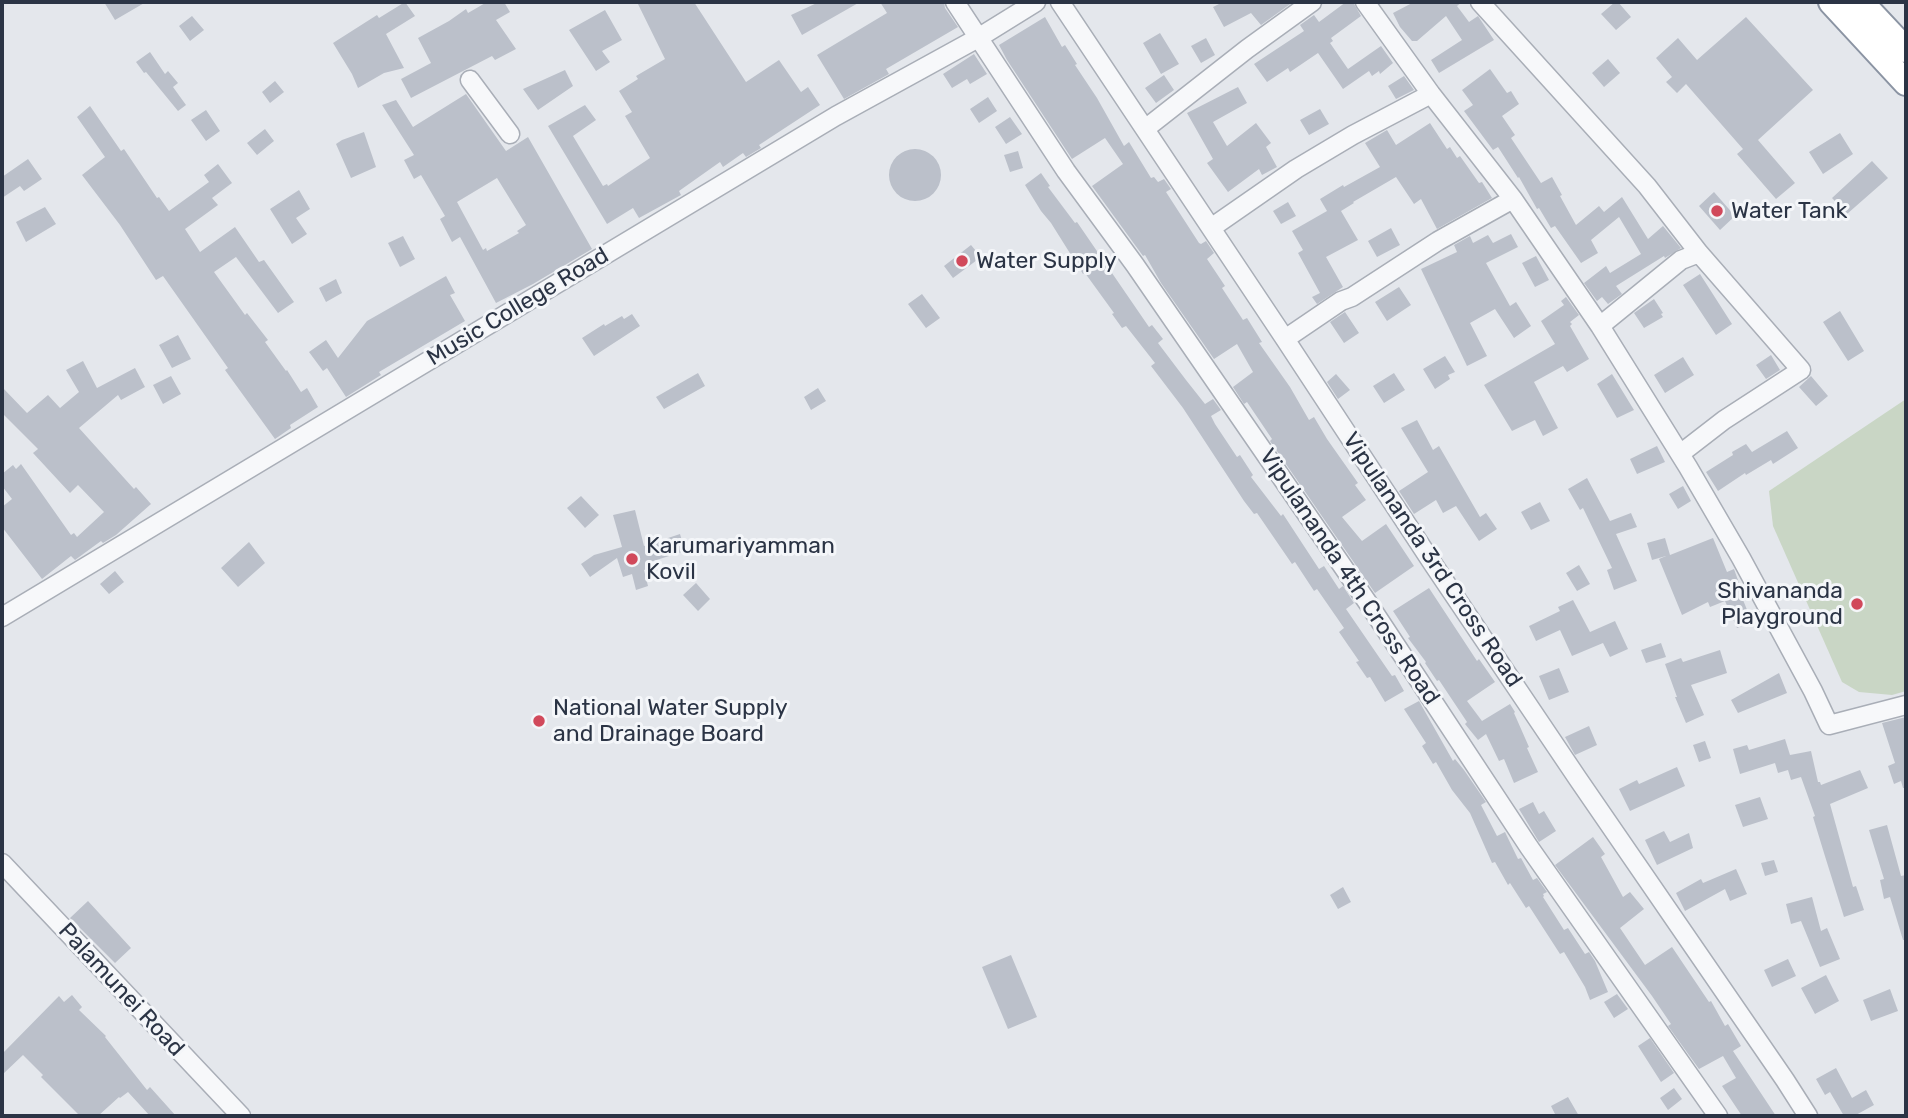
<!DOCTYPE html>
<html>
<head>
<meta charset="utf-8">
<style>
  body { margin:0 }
  #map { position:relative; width:1908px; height:1118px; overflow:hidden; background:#e4e7ec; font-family:Rubik,sans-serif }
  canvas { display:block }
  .frame { position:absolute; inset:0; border:4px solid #2b3445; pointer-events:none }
</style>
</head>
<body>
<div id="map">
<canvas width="1908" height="1118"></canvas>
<div class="frame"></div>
</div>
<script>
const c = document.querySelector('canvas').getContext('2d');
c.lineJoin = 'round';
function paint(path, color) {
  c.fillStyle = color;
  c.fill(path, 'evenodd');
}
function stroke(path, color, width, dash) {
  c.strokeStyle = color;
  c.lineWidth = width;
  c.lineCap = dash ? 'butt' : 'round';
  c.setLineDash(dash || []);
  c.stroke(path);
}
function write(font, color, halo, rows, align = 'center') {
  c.font = font + ' Rubik,sans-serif';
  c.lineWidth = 6;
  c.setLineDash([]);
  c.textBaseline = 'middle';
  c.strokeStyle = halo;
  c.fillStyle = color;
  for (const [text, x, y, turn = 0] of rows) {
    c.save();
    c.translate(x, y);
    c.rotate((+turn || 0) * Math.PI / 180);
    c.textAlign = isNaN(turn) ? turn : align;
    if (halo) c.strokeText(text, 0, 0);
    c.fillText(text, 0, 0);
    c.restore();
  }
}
const green = new Path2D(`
  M1906,399V691L1892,695L1859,692L1842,682L1773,526L1769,491Z`);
const building = new Path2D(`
  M104,2H146L115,20Z
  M405,2L415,16L386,34L404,68L384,73L358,88L352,74L333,43L377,15L379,18Z
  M487,2H504L510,12L496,20L516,49L495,60L492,56L411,98L401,79L431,63L418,38L449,21L466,9L468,13Z
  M637,2H694L746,82L779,60L801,92L808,87L820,105L759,145L761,148L746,157L743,153L723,167L720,162L679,191L681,195L639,218L633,208L607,224L548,126L585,105L596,120L573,136L603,186L607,184L608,186L650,158L625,116L632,112L619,91L638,79L636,76L665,59Z
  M819,2H860L802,35L791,15Z
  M880,2H944L945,8L958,27L886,69L889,74L844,99L817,55L887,13Z
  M1223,2H1293L1261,25L1251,13L1224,27L1213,7Z
  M1346,2H1353L1361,16L1331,38L1333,41L1330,43L1348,69L1381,46L1393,63L1380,74L1379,71L1372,76L1369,71L1343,89L1318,53L1290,72L1288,68L1267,82L1254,64L1304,31L1300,25L1314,15L1319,22Z
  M1414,2H1462L1457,6L1469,22L1478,16L1494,40L1439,73L1431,60L1462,40L1446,16L1417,41H1412L1400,27L1393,13Z
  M1615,2H1618L1631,17L1616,30L1601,14Z
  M605,10L622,40L602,51L610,62L596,71L569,30Z
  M192,16L204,30L190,41L179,26Z
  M1045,17L1062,47L1065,45L1077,64L1075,65L1097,98L1124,146L1129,142L1151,178L1154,177L1158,182L1164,179L1171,189L1166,192L1199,243L1201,244L1206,241L1214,253L1207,259L1225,286L1222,288L1243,320L1247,318L1262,342L1259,343L1290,387L1309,420L1314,417L1327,439L1358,483L1355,485L1366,500L1342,517L1362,541L1386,524L1414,566L1375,593L1270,441L1272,439L1247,402L1244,404L1233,387L1253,372L1237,344L1214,359L1161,283L1145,255L1143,256L1092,186L1123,164L1105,138L1072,159L1007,60L999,45Z
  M1746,17L1813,90L1758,140L1795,183L1776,199L1737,154L1743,149L1686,84L1677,93L1666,82L1672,77L1656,58L1678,38L1697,60Z
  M1160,33L1179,64L1161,74L1143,43Z
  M1206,38L1215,55L1201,63L1191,46Z
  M150,52L165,74L168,71L178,83L173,87L186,105L178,111L146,72L144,73L136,62Z
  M974,54L987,74L970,84L967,79L952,88L943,74Z
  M1608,59L1620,73L1604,87L1592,73Z
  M1490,69L1507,93L1511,91L1519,104L1502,116L1515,135L1511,138L1541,183L1552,177L1562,195L1560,196L1576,225L1599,206L1604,212L1622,197L1648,239L1663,226L1681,248L1665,258L1664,256L1616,286L1622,294L1608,304L1602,297L1597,301L1584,283L1606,266L1610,273L1641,254L1619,217L1591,240L1598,253L1581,263L1555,226L1551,228L1539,208L1537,209L1519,177L1518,178L1498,147L1493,150L1464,111L1473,105L1462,90Z
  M565,70L573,86L538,110L523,89Z
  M1164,75L1174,90L1156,103L1145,88Z
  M1404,76L1414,90L1396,99L1388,86Z
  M275,81L284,92L270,103L262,92Z
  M1238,87L1247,103L1213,122L1227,146L1256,123L1271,143L1266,147L1277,167L1262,175L1259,169L1228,192L1207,163L1213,159L1187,113Z
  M466,94L506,151L528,137L592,249L533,284L496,303L460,237L452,242L440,219L445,216L421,175L414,179L404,160L414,155L382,105L396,100L413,127ZM497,178L526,225L517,231L519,233L487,251L486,248L483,250L457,202Z
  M988,97L997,111L979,123L970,109Z
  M90,106L121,151L124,149L157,198L159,197L169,211L209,182L204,175L218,164L232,183L212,198L218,205L185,229L200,252L235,227L259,262L264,260L294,302L278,313L236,257L214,272L245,315L247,313L268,340L265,342L286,371L287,370L301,392L307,388L318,407L290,425L291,428L275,439L225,370L228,368L163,276L156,280L120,225L82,175L105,157L77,117Z
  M1320,109L1329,124L1309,135L1300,120Z
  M206,110L220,131L206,141L191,120Z
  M1010,117L1022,134L1006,144L995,127Z
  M1430,123L1447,149L1450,147L1457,158L1460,156L1479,183L1482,182L1492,198L1437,229L1421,199L1414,204L1396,177L1353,202L1354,203L1341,211L1358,240L1326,257L1343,287L1317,304L1312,297L1320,293L1298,253L1303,250L1292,231L1327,211L1320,199L1343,185L1344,187L1380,167L1365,143L1387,130L1396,145Z
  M265,129L274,141L257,155L247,143Z
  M364,132L376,167L351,178L336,144L342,140Z
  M1840,133L1853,154L1823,174L1809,152Z
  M889 175a26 26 0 1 1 52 0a26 26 0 1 1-52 0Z
  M1018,151L1023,168L1010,172L1004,155Z
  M28,159L42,179L24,191L20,186L2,198V177Z
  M1872,161L1888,178L1847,214L1832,198Z
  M1041,173L1050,186L1048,187L1075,223L1077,222L1149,327L1152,325L1163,339L1158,343L1186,380L1205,404L1213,399L1221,410L1211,416L1215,424L1237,457L1240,455L1253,475L1251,477L1281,516L1283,514L1319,569L1324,566L1339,589L1343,586L1354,603L1346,609L1392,676L1395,675L1404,691L1385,702L1370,677L1367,678L1356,662L1359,661L1339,632L1344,628L1317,589L1314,591L1295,562L1292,564L1257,513L1254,514L1244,501L1183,408L1151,366L1155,363L1126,326L1122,328L1112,314L1114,313L1085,273L1083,274L1051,223L1041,211L1025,185Z
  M299,190L310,209L296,218L307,234L292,244L270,209Z
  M1714,192L1735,216L1720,230L1699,206Z
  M1288,202L1296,216L1281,224L1273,211Z
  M45,207L56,224L26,242L16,222Z
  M1391,228L1400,245L1377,257L1368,241Z
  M1511,234L1518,247L1486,263L1510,306L1516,302L1531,326L1514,338L1495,309L1470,323L1487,356L1467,366L1421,269L1457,252L1454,245L1470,236L1473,243L1488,235L1493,243Z
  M403,236L415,259L400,267L388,243Z
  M971,245L981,257L953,278L944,266Z
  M1536,256L1549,280L1535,287L1522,263Z
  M1700,274L1732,324L1716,335L1683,285Z
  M446,276L455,293L450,295L465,321L379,372L381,375L346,397L327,368L323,371L309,352L326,340L338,358L367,321Z
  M336,279L342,293L326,302L319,288Z
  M1399,287L1411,305L1387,321L1375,302Z
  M922,294L940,318L926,328L908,304Z
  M1566,297L1579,315L1570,322L1572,324L1570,326L1589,359L1567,372L1563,366L1534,382L1558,428L1543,436L1535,420L1512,431L1484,385L1555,344L1541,321L1564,305L1561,301Z
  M1654,299L1663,313L1661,314L1663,317L1644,328L1634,313Z
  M1840,311L1864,351L1848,361L1823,322Z
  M1345,312L1359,333L1344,343L1330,322Z
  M632,314L640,326L594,356L582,338L604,324L605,326L622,316L624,319Z
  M178,335L191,359L172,368L159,345Z
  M1771,355L1780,370L1766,379L1756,365Z
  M1445,356L1455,372L1448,375L1450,379L1435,389L1423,369Z
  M1683,357L1694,375L1665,393L1654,375Z
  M83,361L97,388L135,368L145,387L121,400L118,395L79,428L134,489L136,487L151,504L116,535L103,543L101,541L75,560L71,556L42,579L2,527V507L12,499L2,486V474L13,465L16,469L21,464L71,535L74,533L77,537L104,512L78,485L70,493L33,453L38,449L2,413V387L27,413L48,395L60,408L79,392L66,370Z
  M698,373L705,386L664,409L656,397Z
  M1394,373L1405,390L1384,403L1373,386Z
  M1336,374L1350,390L1338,399L1327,382Z
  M1612,374L1634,410L1617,418L1597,384Z
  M171,376L181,394L163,404L153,385Z
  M1811,376L1828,396L1816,406L1799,387Z
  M818,388L826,401L811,410L804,397Z
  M1417,420L1433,450L1439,446L1480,517L1486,513L1497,529L1479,541L1456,506L1443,513L1436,500L1414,514L1399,491L1428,472L1401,428Z
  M1787,431L1798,448L1773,464L1771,460L1746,475L1745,473L1718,491L1706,472L1733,455L1732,452L1746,444L1752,452Z
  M1657,446L1665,462L1637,474L1630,459Z
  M1587,478L1610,521L1631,513L1637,527L1616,534L1637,581L1614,590L1607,570L1612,568L1583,508L1580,510L1568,489Z
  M1683,486L1691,501L1678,509L1669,494Z
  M581,496L599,515L585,528L567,508Z
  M1540,502L1550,521L1531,530L1521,512Z
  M635,510L644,546L680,534L685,551L647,563L649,568L644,570L648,586L636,590L632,574L623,577L617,558L590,577L581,564L594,555L622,547L613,515Z
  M1665,538L1670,555L1713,538L1727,572L1734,569L1743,594L1741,595L1752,622L1737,628L1725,601L1710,607L1708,602L1682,615L1659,559L1666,556L1652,560L1647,543Z
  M249,542L265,563L238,587L221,568Z
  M1579,565L1590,584L1577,591L1566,573Z
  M115,571L124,582L109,594L100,584Z
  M696,583L710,599L698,611L683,595Z
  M1429,588L1477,661L1479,659L1495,682L1467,701L1482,721L1510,704L1515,712L1514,713L1529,747L1527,748L1538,772L1514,783L1504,759L1499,761L1486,734L1478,740L1465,724L1467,722L1439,680L1437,681L1425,663L1426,662L1408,638L1410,637L1393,611Z
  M1573,600L1590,632L1615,621L1628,649L1610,657L1603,643L1572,656L1560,630L1536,641L1529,626L1560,611L1558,607Z
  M1661,643L1666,657L1646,663L1641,650Z
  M1720,650L1727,673L1691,685L1704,715L1686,723L1675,697H1677L1665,664L1681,658L1683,662Z
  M1559,668L1569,692L1549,700L1539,676Z
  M1779,673L1787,693L1738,713L1731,700Z
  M1419,701L1453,761L1455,759L1464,770L1486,802L1481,805L1497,836L1505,832L1518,859L1521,858L1533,880L1537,878L1547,892L1543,894L1544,896L1543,897L1564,930L1568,928L1585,954L1589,952L1595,961L1608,992L1590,1000L1585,987L1564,952L1560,954L1529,906L1526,908L1510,883L1508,885L1495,862L1492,863L1470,813L1452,790L1436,762L1433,764L1422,746L1426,743L1404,709Z
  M1906,717V788H1903L1901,781L1894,784L1888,766L1895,763L1882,723Z
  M1589,726L1597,745L1575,755L1565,737Z
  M1785,739L1790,755L1811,751L1818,782H1820L1821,785L1860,770L1868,788L1830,804L1853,887L1856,886L1864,910L1844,917L1824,853L1813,817L1815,816L1801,777L1791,780L1788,770L1778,773L1775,763L1740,774L1733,749L1747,745L1749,750Z
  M1705,741L1711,758L1699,762L1693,745Z
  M1677,767L1685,786L1630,811L1619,789L1637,780L1639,784Z
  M1760,797L1768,819L1743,827L1735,805Z
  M1533,802L1539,814L1544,811L1556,831L1539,842L1519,809Z
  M1887,825L1901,876L1906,875V940H1903L1890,897L1884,899L1880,880L1884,879L1869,830Z
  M1664,831L1670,842L1689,833L1693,848L1657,865L1645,840Z
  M1593,837L1605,854L1601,857L1623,897L1630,892L1644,909L1620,928L1645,965L1672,947L1709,1002L1711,1001L1725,1026L1728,1024L1741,1046L1733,1051L1776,1116H1742L1722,1086L1736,1078L1723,1056L1699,1069L1668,1026L1671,1024L1652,996L1555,865Z
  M1774,860L1778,872L1765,876L1761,863Z
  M1736,869L1747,894L1730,901L1725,889L1685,911L1676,893L1701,879L1703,883Z
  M1343,887L1351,902L1338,909L1330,895Z
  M1812,897L1821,931L1827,928L1840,959L1820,967L1801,921L1791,924L1786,904Z
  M88,901L131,948L115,963L70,918Z
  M1011,955L1037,1017L1008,1029L982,967Z
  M1788,959L1796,976L1772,987L1764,970Z
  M1826,975L1839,1001L1815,1014L1801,988Z
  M1890,989L1898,1011L1871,1021L1863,1000Z
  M1617,994L1628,1009L1614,1018L1604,1002Z
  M72,995L82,1007L79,1010L106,1036L105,1037L147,1090L150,1087L176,1116H150L128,1092L120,1098L119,1097L98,1116H80L41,1077L43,1075L23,1055L2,1075V1054L59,996L64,1002Z
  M1650,1038L1674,1073L1661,1082L1638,1046Z
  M1836,1068L1852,1098L1866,1090L1874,1105L1854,1116H1844L1830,1092L1825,1095L1816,1079Z
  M1674,1088L1682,1099L1668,1110L1660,1098Z
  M1568,1097L1579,1116H1556L1551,1106Z`);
const minor = new Path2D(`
  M955,2L1066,171L1135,265L1370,606L1529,847L1718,1116
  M1060,2L1285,339L1433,564L1578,779L1785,1080L1808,1116
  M1365,2L1431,94L1513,199L1600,326L1688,467L1741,558L1813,691L1829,725L1906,705
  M1480,2L1647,186L1699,253
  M470,80L510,134
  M1145,129L1247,49L1312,2
  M1211,228L1296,169L1353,135L1431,94
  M1600,326L1681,260L1699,253L1801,370L1724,420L1680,454
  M1285,339L1341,301L1352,297L1438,241L1513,199
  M2,617L836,116L978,38L1036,2
  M2,863L241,1116`);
const highway = new Path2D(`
  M1831,2L1906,83
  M1861,2L1906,50`);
const markers = [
  [1717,211,7,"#d1495b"],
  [962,261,7,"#d1495b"],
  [632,559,7,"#d1495b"],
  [1857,604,7,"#d1495b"],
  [539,721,7,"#d1495b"]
];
const poiNames = [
  ["Water Tank",1731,211],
  ["Water Supply",976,261],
  ["Karumariyamman",646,546],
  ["Kovil",646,572],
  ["Shivananda",1843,591,"right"],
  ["Playground",1843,617,"right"],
  ["National Water Supply",553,708],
  ["and Drainage Board",553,734]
];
const streetNames = [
  ["Music College Road",518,307,-31],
  ["Vipulananda 3rd Cross Road",1432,560,56],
  ["Vipulananda 4th Cross Road",1349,577,56],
  ["Palamunei Road",121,990,47]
];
paint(green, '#c9d6c5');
paint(building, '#bbc0ca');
stroke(minor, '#a9aeb7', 21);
stroke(highway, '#8b94a3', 28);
stroke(minor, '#f7f8fa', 18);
stroke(highway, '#fff', 24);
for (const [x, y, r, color] of markers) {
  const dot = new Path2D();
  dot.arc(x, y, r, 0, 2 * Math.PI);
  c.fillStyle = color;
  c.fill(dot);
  stroke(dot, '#f4f6f9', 2.5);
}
write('23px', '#2b3445', '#f4f6f9', poiNames, 'left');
write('23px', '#2b3445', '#f4f6f9', streetNames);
</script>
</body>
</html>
